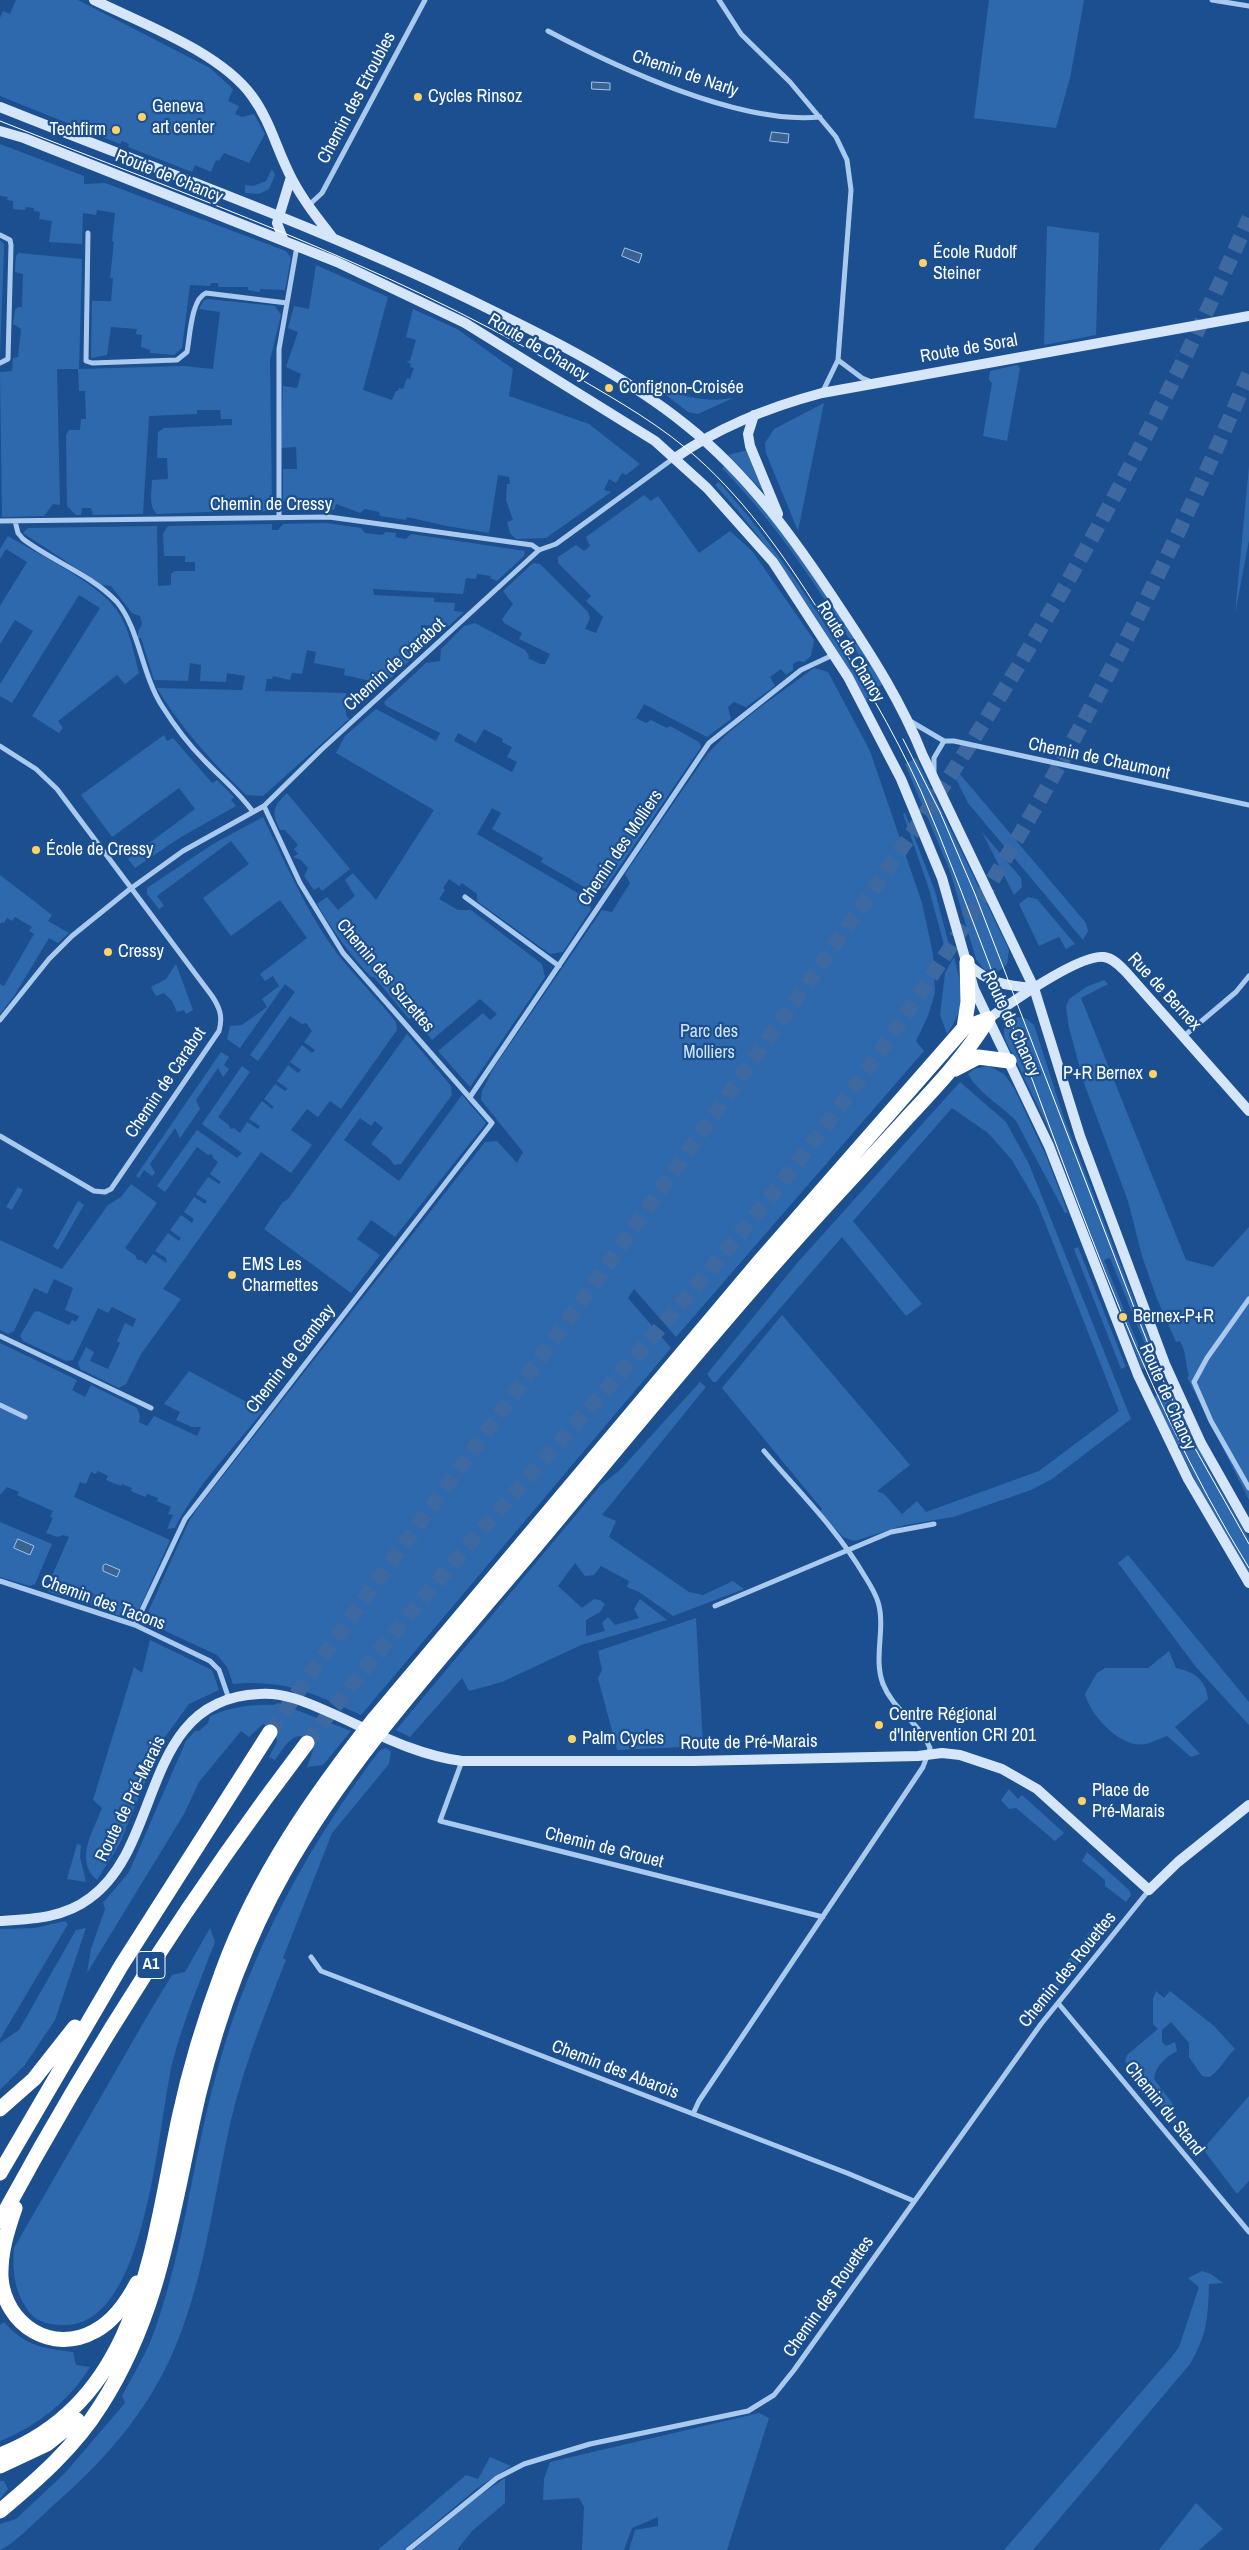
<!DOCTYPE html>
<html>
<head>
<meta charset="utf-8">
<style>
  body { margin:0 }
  canvas { display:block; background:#1b4f8f }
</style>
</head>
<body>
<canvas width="1249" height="2550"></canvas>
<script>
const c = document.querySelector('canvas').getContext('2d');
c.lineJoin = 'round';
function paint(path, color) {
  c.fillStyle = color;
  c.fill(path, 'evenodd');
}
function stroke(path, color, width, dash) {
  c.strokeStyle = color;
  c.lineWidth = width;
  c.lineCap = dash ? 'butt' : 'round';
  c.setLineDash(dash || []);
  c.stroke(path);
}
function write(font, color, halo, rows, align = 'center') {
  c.font = font + ' "Archivo Narrow",sans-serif';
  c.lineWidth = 4.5;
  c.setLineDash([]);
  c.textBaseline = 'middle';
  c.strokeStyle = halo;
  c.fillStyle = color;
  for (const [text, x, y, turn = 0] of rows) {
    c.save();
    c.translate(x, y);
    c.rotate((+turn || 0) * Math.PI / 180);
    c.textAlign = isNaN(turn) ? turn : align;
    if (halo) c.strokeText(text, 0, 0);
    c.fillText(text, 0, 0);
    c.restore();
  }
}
const green = new Path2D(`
  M16,0H78L210,68L233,89L228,101L239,106L235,114L242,117L254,114L265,134L249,163L224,153L219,161L216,160L211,172L195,165L192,172L128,147L129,144L122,141L120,144L0,96V18L3,11L10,14Z
  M989,0H1084L1070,78L1056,128L974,118Z
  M0,144L84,176V184L105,183L286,251L291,258L285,290L260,289V292L248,290V287H218V283H211L210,286L190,285L182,348L174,355L150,353V350L141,347L142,335L136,334L137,329L111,327L107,355L91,358L92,301H111L113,278H110L114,242L112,241L115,213L97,210L96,215L83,213L82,244L49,242L52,221L39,219L40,212L34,211V208L26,207L25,210L13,209V201L7,200L8,197L0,196Z
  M272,169L275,175L269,189L259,194L245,193V185L253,186L266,181Z
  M1047,226L1099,233L1096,335L1044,345Z
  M0,240L4,244V249L0,357Z
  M19,253L82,259L79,369L184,366L213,369L220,312L199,309L204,300L208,299L275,306L281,315L270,360L272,502L268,511L254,512L250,509V497L232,498L231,511L157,514C148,506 152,491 152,480L168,479L167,458H157L158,432L164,428L232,425V419H221L220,410H197V414L149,416L143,514L93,515L91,508H82L81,515H76L67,506L66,435L69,430H80L81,419H86L85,391H79L78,369H57L60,505L53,504L44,516L2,517L0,372L12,371L13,358L18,357L21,329L13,324L15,310L18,307H22L23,274L15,272L16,256Z
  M316,265L388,297L363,390L392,400L396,391H398L399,388L403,389L407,378L410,379L414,368L410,367L411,364L406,361H410L416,340L406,337L413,309L457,329L513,369L509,396L589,424L640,464L626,475L622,473L616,483L609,479L604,490L611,492L546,538L516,539L510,533L507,522L513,520L506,500L507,484H510L509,477L498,475L489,533L447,526L407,517L406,520L380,516L379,512L365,509L360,513L336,504L334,510H296L283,500V469H297L296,447L281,448L283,386L297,388L301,374L286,367L298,332L288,328L294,306L309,309Z
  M1017,365L1020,368L1007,441L983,436L992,383L989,380L990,371Z
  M669,390C691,399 709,402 733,398L698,414L688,412L666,395Z
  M824,403L798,531L766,453L765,443L774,429Z
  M748,450L763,490H762L728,455Z
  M726,465C787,531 836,608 883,684L878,687C833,610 785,533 722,468Z
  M1249,466V540L1235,614Z
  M719,482C778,548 826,623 871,700L867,702C823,626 775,550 715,485Z
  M644,495L651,501L658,496L699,553L730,531L752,551L814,640L811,656L804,662L798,661L793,664V670L786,675L781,669L770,677L775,686L746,707L734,702L728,707L731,719L707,737L644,704L636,718L646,723L651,720L667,728L670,726L699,742L701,747L605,888L591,891L541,862L543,858L492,829L501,813L492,808L477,834L588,899L591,909L563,952L550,954L477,901V894L462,883L459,886L449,879L443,888L445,890L439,899L458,910H471L542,964L545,977L470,1087L438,1051L483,1013L490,1020L497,1014L480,999L432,1040L413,1016L409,1019L374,977H371C350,955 333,931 317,904L327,897L338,910L355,896L345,880L353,873L376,900L434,810L336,753L345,736L376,709L436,741L440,733L386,706L384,702L426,663L440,661L441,649L464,626L475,623L525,650L529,656L528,658L540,664H545L550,654L519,639L522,633L504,623L502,619L513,604L503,591L533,563L540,564L588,612L590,618L585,629L596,633L603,617L586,601L591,596L558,563V557L576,545L584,551L590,546L586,537ZM484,729L503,739L502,742L512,747L507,757L517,762L512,772L454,741L458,733L476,743Z
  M326,523L361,528L365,533L382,535L386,532L396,533L395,537L406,539L411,534L525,551L524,556L497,581L490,578L491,576L477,574L476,579L466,578L463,594L373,589L374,595L434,598V602L455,603L454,611L464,612L449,626L421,625V641L430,642L384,684L344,675L345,669L314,663L316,652L307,650L302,674L292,673L290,680L273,676L272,679H267L265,691L346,693V715L349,719L263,796L246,795C210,759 183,731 157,688L242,690L245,676L227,673L226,682L200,681L201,665L190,663L188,681L154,680L141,638H138V632L142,624L140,616L132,613L111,586L102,585L23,533L28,528L157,526L158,586L171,585V574L175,571H195V562H185V556H164L163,534L168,526L272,524V530H278L283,524Z
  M8,536C39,555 102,584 120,615C130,632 134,654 139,673L125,684L117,675L58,721L63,728L59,733L32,716L100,608L79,595L12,703L0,696V684L33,631L15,620L0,644V606L27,562L6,549L0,559V549Z
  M814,668L828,672L870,751L922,903L933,954L935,993L928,1016L916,1041L924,1051L676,1337L634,1289L628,1298L671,1348L361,1715C314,1694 286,1679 233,1684L227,1667L217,1655L144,1621L189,1521L200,1505L485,1142L497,1141L517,1163L523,1152L481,1100L482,1091L493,1069L602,910L612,912L630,883L625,874L708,753L728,733L759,708Z
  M164,735L167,741L173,738L212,783L217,780L234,797L231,800L236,806L181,837L135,868L128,859L195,809L179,788L112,837L81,795Z
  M916,758L1009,950L1007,964L999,971L984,970L976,959L950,871L905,764Z
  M953,766L1086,923L1088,931L1083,940L968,803L951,769Z
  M287,793L350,869L322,891L319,887L314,890L304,876L308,868L301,860L293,857L298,854L294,849L298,845L285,830H280C271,811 273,807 287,793Z
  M905,813L935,891L950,949L944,945L928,886L903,814Z
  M263,817C287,866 309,918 343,961C360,981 379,1001 396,1022L397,1030L341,1109L330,1101L318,1117L307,1109L291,1130L312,1145L291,1173L261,1152L163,1289L181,1299L141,1354L126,1384L119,1388L80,1369L78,1363L86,1347L94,1352L90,1361L108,1369L120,1343L117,1341L125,1323L133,1327L136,1319L112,1307L108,1313L98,1308L73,1360L66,1361L23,1341L20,1336L34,1312L38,1311L69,1325L72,1320L76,1322L79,1316L65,1310L73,1288L54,1279L47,1294L34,1288L14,1331L8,1334L0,1330V1240L62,1269L108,1205L121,1197L131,1184L157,1203L125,1248L136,1256L137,1260H141L146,1264L153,1254L167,1263L166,1258L155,1251L168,1233L179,1241L181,1238L170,1230L181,1215L192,1223L194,1219L184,1212L194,1197L205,1204L207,1201L196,1194L208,1177L219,1184L221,1182L210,1174L218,1162L213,1158L212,1154L208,1155L197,1147L165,1192L157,1186L197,1130L237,1158L242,1153L202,1124L242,1066L250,1072L218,1117L229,1125L230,1129L234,1128L240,1133L247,1122L258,1129L260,1126L249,1119L262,1101L272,1109L274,1107L264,1099L275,1084L285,1091L288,1089L277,1081L288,1065L298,1073L301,1070L290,1062L302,1045L312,1053L315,1050L304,1042L312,1031L306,1023L302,1024L290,1016L258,1061L250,1055L295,992L285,984L240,1048L227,1039L230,1026L242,1025L267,1007L262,999L279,986L273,976L265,981L260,974L307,938L280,900L231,936L203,898L249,864L231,841L157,896L164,906L159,909L147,894V888L213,844Z
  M982,832L1021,878L1022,887L1014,895Z
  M0,875L52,915L48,921L69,933L58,943L49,938L14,996L0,1014V984L4,986L34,934L29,931L32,927L15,917L12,921L7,918L4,923L2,922L0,924Z
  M1028,897L1037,899L1075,944L1066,949L1059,937L1039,946L1019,904Z
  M954,957C962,990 968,1004 947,1034L940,1015L945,973Z
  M176,964L193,1010L186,1014L184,1010L177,1012L172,1001L164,993L156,996L151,987L166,979Z
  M1104,980L1108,984L1081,998L1186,1260L1213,1267L1249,1227V1500L1187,1377L1189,1376C1185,1363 1187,1354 1180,1341L1176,1342L1157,1299L1142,1256L1128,1201L1084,1083L1069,1028L1066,1007L1069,999L1086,987Z
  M1021,1017L1027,1019L1034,1025L1064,1118L1158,1362L1153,1364L1110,1258L1104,1260L1147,1367L1142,1369L1046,1123L1005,1039C1001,1027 1009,1018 1021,1017Z
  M407,1034L451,1086L452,1095L401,1164L394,1165L390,1159L371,1144L383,1128L375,1121L371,1126L360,1118L344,1140L399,1181L462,1095L486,1123L395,1237L371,1220L357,1239L380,1255L351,1293L264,1229L283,1202L288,1199Z
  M221,1052L229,1057L224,1065L229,1069L223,1077L218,1068L196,1100L200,1109L180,1138L175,1128L150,1164L155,1173L152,1176L144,1170L139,1178L136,1176Z
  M989,1066L1004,1074L1014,1088L1047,1158L1068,1213H1065L1016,1121C1001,1105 978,1093 968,1074L974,1069Z
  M960,1082L1006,1122L1029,1164L1131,1419L1052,1479L1031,1490L953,1517L905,1525L854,1541L843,1537L823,1515L820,1511L822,1509L722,1388L782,1315L910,1465L877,1491L884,1494L902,1514L917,1501L926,1512L1039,1471L1119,1411L1038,1205L1012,1160L988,1133L952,1108L853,1221L922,1304L906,1316L842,1237L716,1382H713L707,1374L798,1262Z
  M18,1187L23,1190L12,1210L6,1207Z
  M78,1201L84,1205L58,1250L53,1246Z
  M1078,1247L1126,1367L1121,1369L1074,1249Z
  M0,1343L77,1380L72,1390L85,1397L91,1385L137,1408L140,1416L139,1422L147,1426L154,1416L197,1436L201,1427H192L176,1420L180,1412L164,1404L189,1371L263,1411C234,1448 195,1487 175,1528L167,1529L173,1515L168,1514L171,1507L157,1501L158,1498L147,1494L145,1497L131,1491L132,1488L122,1484L121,1486L106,1480L108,1476L98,1471L96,1474L91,1472L86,1484L80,1482L74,1497L170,1540L137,1614L123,1617L92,1606L90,1602L94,1594L84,1589L80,1598L76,1600L49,1592L47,1587L69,1537L63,1535L58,1537L46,1533L53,1518L50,1517L53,1511L17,1495L19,1492L7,1487L0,1495Z
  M700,1382L706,1387L602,1515L616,1521L609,1537L689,1592L703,1595L733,1581L744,1589L673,1616L639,1592L627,1587L629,1581L601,1566L594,1575L585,1576L575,1563L558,1586L582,1608L594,1599L600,1600L605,1604L600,1612L586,1620V1636L605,1631L602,1623L608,1617L615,1625L639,1618L634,1609L640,1599L667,1620L581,1645L502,1682L469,1691L462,1678L410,1737L396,1730L600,1486L620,1470Z
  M1167,1383L1209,1470L1249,1539V1572L1200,1490L1154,1398Z
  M0,1522L52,1544L35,1584L30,1586L0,1577Z
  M1128,1555L1249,1702V1725L1196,1667L1118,1563Z
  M696,1618L703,1746L617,1750L598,1678L602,1670L598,1651Z
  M150,1640L212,1670L219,1690L189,1704L162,1741L119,1845L97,1880C74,1860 93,1832 102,1808L93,1800L134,1667L142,1673Z
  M1169,1651L1176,1668C1194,1672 1206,1679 1208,1699L1175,1727L1200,1754L1191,1757L1167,1736C1160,1738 1152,1743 1145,1744C1121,1749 1090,1715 1085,1694L1097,1673L1105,1668H1148Z
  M278,1703L351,1731L323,1765L307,1767L313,1751L311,1741C295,1727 284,1747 275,1760L269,1757L277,1742L275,1729L263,1724L249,1737L241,1731L199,1782L184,1814L87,1973L91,1949L105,1909L103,1903L129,1872L186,1741L195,1731H199L208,1723L210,1716C232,1707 250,1704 274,1705Z
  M385,1748L391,1751L389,1764L332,1833L283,1958L286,1960C265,2013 244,2065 231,2120C214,2194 206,2270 178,2340C154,2403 108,2458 57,2502C44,2513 14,2545 0,2550V2524L16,2519L65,2473L125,2403L122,2396C133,2375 146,2355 154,2332C185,2247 193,2155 218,2068C250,1951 307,1848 379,1751Z
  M1009,1789L1018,1799L1022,1795L1064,1833L1055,1841L1016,1808L1009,1809L1001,1800Z
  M77,1844L81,1845L80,1857L86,1882L67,1879Z
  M1087,1852L1129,1890L1131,1895L1126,1902L1105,1886V1880L1082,1861Z
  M65,1921L68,1924L0,2039V1929L35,1928Z
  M1093,1927L1103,1934L1039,2011L1035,2008L1055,1984L1062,1968Z
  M86,1928L55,2020L24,2066L0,2090V2043L19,2030L76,1930Z
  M210,1928L215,1942C200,1981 184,2019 173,2060C158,2118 149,2324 66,2325C50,2325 36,2323 27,2309C14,2290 12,2270 14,2248L149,2013L172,1975L185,1972Z
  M1156,1991L1164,1998L1170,1991L1214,2026L1235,2049C1225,2058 1221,2069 1210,2077L1202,2076L1189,2057V2043L1171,2022L1162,2030V2042L1166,2046L1175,2042L1177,2051C1166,2057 1155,2066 1154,2079L1173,2104L1171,2107L1179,2117L1173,2123L1125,2061L1127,2055L1158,2029L1153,2024V1999Z
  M1249,2096V2181L1237,2194L1203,2149Z
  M1202,2271L1211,2274L1223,2283L1209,2284C1208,2318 1207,2335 1190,2364L1033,2550H1004L1170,2359L1179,2347L1199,2287L1188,2278Z
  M4,2322C25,2346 42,2348 73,2352L76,2365L90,2367C70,2400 36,2427 0,2441V2325Z
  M759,2413L769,2418L727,2550H629L635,2530L658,2526V2517L632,2528L624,2550H582L584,2507L579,2498L543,2500L544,2479L550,2462Z
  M490,2457L511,2466L476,2489L403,2550H378L466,2475L478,2479Z
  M505,2478V2503L472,2531L457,2550H413L477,2497Z
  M0,2481H4L8,2489L0,2499Z
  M1196,2503L1223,2529L1199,2550H1159Z`);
const water = new Path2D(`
  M592,82L610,83V90L592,89Z
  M772,132L789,134L788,143L770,141Z
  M625,248L642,254L639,263L622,256Z
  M18,1539L34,1546L30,1555L14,1548Z
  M106,1564L120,1570L117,1577L103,1571V1566Z`);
const highwayTunnel = new Path2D(`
  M270,1732C363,1598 461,1467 557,1335C623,1244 687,1152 752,1061C838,940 925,820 1002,693C1095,541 1177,382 1249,218
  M307,1743C460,1539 644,1360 800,1159C988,918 1131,653 1249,373`);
const street = new Path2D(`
  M719,0L741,34L790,82L836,137L847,160L851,190L838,360L822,393
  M1212,0L1249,6
  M548,31C618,68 740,125 820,117
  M309,205L322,193L425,0
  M88,233L86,361L92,363L177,360L187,352C190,337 191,299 206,293L287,303
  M0,235L10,240L11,245L8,359L0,363
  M838,360L862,378L872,382
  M279,517V349L297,246
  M0,521L329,517L532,545L539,550
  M15,521L18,533L23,539C52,561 92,575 117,602C139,628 142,675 162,706C174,725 188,744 204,760C220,777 239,792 253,812
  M910,721L944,741H954L1249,805
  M0,746L36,769L57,789L212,996C220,1008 223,1017 219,1031L111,1189L105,1192L94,1191L0,1136
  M934,773V758L944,741
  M465,897L559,966
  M0,1020L49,959L72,936L130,889L183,851L264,806L321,750L539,550L556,544L674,458
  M1184,1036L1236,992L1249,976
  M470,1097L709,743L801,670L835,654
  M1249,1299L1207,1358L1194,1382L1211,1421L1249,1488
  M0,1336L151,1408
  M0,1405L25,1417
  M0,1581L135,1625L210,1661L219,1670L229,1699
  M715,1606L891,1532L934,1524
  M135,1625L185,1519L492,1123L343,953L300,883L264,806
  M462,1761L440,1821L823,1917
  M311,1957L321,1971L847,2173L914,2201
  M1058,2003L1249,2232
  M693,2114L699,2101L923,1767L930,1748C920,1723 893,1710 883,1684C873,1658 886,1628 878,1602C875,1592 869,1583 864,1575C837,1529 798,1491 764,1451
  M408,2550L497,2478L524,2464L590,2444L748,2411L774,2395L794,2370L1041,2024L1149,1890`);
const secondary = new Path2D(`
  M94,0C143,24 220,52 252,96C271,122 277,151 292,179C303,200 318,219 333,238
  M0,107C163,172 331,231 489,309C555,341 628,378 686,425C749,475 796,541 840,608C872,656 902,703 923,756L1034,988L1080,1136L1165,1364L1201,1443L1249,1528
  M0,131L24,138L337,262L465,323L655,441L707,488L773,562L848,677L901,779L942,878L974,989L1049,1146L1138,1375L1188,1479L1249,1583
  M284,241L277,223L291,177
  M754,415L748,434L750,446L778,514
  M675,458C720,426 769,407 822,393L1249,316
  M967,963C987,983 1007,986 1034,988
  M988,1019C1009,1004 1079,954 1104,957C1113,958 1120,966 1126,972L1249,1111
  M0,1921C32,1919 64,1918 90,1898C164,1845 140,1699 259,1694C285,1692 308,1703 331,1713C374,1732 415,1755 462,1761H693L918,1756L942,1753L960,1755L1002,1769L1037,1789L1149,1890L1178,1862L1249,1805`);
const highway = new Path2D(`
  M964,1028L968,1002L967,962
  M955,1069L978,1057L1009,1061
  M0,2109L34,2079L75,2027
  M0,2173L121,1966L270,1732
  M15,2208C7,2231 0,2253 1,2278C5,2325 52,2355 95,2331C114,2321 127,2302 137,2283
  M0,2221C90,2054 192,1894 307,1743
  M0,2455C141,2401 152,2246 179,2118C190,2067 205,2018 223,1970C257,1877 314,1795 375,1718L759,1262L964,1028L988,1019
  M0,2466L47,2444L77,2420
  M0,2511C37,2480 75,2447 101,2405C163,2308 173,2203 199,2093C218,2016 245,1941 284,1872C348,1760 435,1665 518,1567C608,1460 696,1351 790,1246C828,1203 868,1161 907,1118C936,1087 966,1055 988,1019`);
const tram = new Path2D(`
  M0,121C189,196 382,263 558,366C602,392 647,416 687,449C741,494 783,554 821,614C858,671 893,729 921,791C945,847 966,904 988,961C1067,1167 1133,1380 1249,1568
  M903,739L940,812L975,894L1157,1367L1196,1450L1249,1544`);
const markers = [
  [418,97,5,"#ffd166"],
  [142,117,5,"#ffd166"],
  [116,130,5,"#ffd166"],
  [923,263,5,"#ffd166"],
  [609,388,5,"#ffd166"],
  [36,850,5,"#ffd166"],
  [108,952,5,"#ffd166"],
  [1153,1074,5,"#ffd166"],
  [232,1275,5,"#ffd166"],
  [1123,1317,5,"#ffd166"],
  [879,1725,5,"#ffd166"],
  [572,1739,5,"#ffd166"],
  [1082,1801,5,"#ffd166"]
];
const shields = [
  [151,1965,28]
];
const shieldNames = [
  ["A1",151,1965]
];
const streetNames = [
  ["Chemin de Narly",685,74,19],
  ["Chemin des Etroubles",357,98,-62],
  ["Route de Chancy",169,177,22],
  ["Route de Chancy",538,348,31],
  ["Route de Soral",969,349,-10],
  ["Chemin de Cressy",271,505],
  ["Route de Chancy",850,652,59],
  ["Chemin de Carabot",395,665,-42],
  ["Chemin de Chaumont",1099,759,12],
  ["Chemin des Molliers",621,848,-56],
  ["Chemin des Suzettes",385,976,50],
  ["Rue de Bernex",1164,992,47],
  ["Route de Chancy",1011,1024,65],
  ["Chemin de Carabot",166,1083,-56],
  ["Chemin de Gambay",291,1359,-52],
  ["Route de Chancy",1167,1397,66],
  ["Chemin des Tacons",103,1603,20],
  ["Route de Pré-Marais",749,1743,-1],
  ["Route de Pré-Marais",131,1799,-64],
  ["Chemin de Grouet",604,1848,14],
  ["Chemin des Rouettes",1068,1970,-51],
  ["Chemin des Abarois",615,2070,21],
  ["Chemin du Stand",1164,2109,51],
  ["Chemin des Rouettes",829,2297,-55]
];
const poiNames = [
  ["Cycles Rinsoz",428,97],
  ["Geneva",152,107],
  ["art center",152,128],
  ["Techfirm",106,130,"right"],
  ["École Rudolf",933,253],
  ["Steiner",933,274],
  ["Confignon-Croisée",619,388],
  ["École de Cressy",46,850],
  ["Cressy",118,952],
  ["P+R Bernex",1143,1074,"right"],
  ["EMS Les",242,1265],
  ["Charmettes",242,1286],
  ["Bernex-P+R",1133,1317],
  ["Centre Régional",889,1715],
  ["d'Intervention CRI 201",889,1736],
  ["Palm Cycles",582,1739],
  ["Place de",1092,1791],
  ["Pré-Marais",1092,1812]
];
const parkNames = [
  ["Parc des",709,1032],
  ["Molliers",709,1053]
];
paint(green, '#2e69ad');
paint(water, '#3c6290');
stroke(water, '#9cc4f0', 1);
stroke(highwayTunnel, '#3d69a0', 15, [15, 8]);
stroke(street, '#a9c9ee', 5);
stroke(secondary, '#d6e6fa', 10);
stroke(highway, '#fff', 15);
stroke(tram, '#fff', 1);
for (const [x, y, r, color] of markers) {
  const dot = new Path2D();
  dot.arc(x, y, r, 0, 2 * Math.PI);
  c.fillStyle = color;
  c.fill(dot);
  stroke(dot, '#1b4f8f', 2);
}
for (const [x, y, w] of shields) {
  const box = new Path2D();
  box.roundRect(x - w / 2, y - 13.5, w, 27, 4);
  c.fillStyle = '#1b4f8f';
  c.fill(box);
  stroke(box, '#fff', 1);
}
write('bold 16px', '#fff', null, shieldNames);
write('18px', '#fff', '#1b4f8f', streetNames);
write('18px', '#fff', '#1b4f8f', poiNames, 'left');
write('18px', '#cfe3fa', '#1b4f8f', parkNames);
</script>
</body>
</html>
